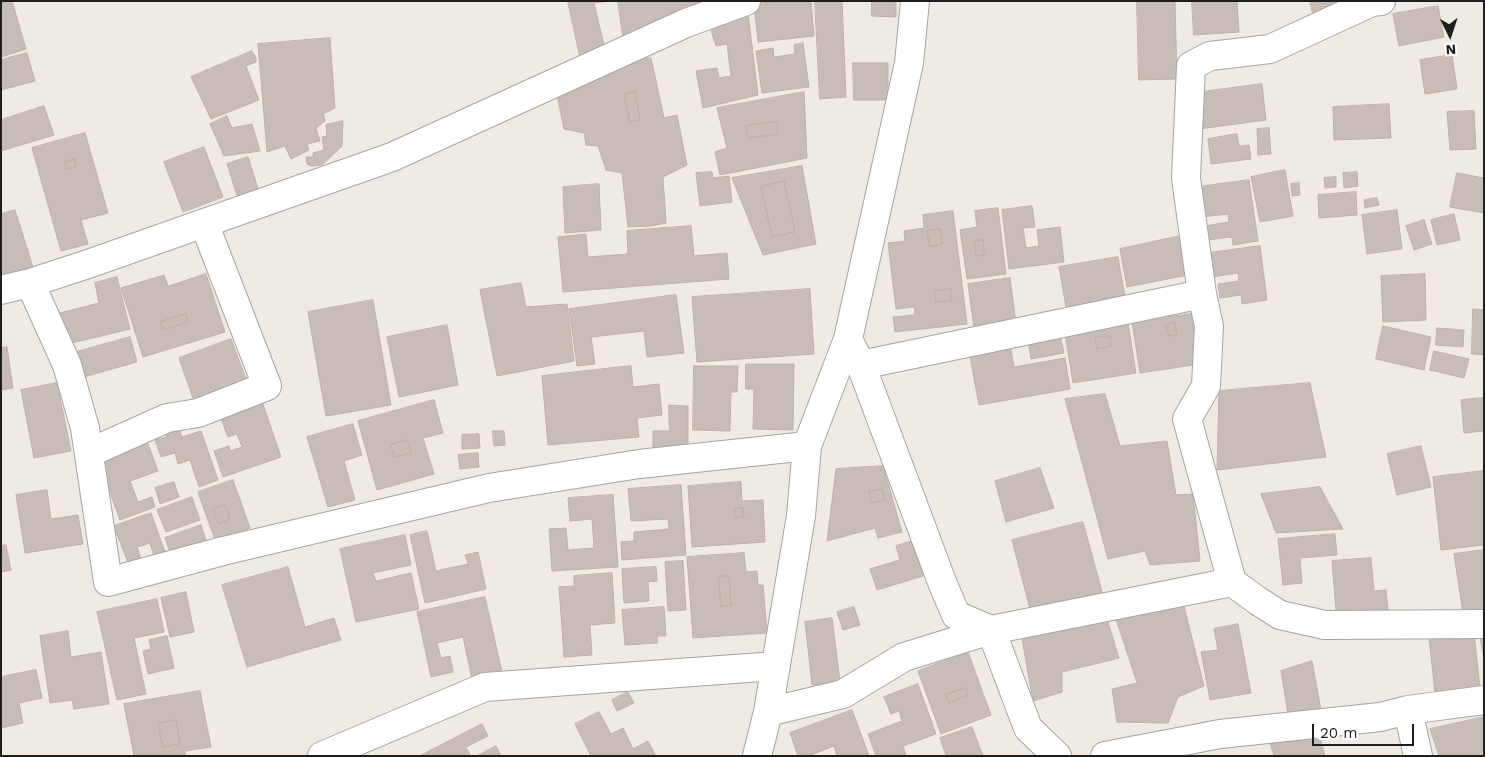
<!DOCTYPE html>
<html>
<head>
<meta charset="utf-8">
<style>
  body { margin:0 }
  #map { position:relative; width:1485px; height:757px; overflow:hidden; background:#efebe3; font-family:"Work Sans",sans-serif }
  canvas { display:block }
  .frame { position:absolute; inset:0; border:2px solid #1e1e1e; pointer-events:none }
  .north { position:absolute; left:1425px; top:10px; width:50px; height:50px; -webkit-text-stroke:4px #fff; paint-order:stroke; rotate:176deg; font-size:14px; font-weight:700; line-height:20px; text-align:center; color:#1e1e1e }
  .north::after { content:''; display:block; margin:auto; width:18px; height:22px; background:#1e1e1e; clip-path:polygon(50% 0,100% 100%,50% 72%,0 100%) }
  .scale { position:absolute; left:1312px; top:724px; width:102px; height:22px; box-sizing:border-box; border:2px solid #1e1e1e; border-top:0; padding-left:6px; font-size:15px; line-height:18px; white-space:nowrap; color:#1e1e1e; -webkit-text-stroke:4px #fff; paint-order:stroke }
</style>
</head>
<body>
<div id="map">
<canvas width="1485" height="757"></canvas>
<div class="frame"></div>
<div class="north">N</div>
<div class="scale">20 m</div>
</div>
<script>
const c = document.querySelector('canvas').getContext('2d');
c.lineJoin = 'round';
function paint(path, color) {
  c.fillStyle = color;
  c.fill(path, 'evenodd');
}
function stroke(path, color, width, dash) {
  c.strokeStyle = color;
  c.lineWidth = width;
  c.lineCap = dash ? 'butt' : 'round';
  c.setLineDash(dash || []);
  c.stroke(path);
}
const building = new Path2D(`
  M1,1H12L26,49L1,57Z
  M568,1H611L594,3L604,45L580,56Z
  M618,1H712L623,36Z
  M784,1H811L814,36L758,42L754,4Z
  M815,1H842L846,97L820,99Z
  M872,1H896V17L872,16Z
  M1137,1H1175L1177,79L1139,80Z
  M1192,1H1237L1239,32L1194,35Z
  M1310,1H1335L1336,9L1313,14Z
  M1438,6L1444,37L1399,46L1393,14Z
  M748,13L758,95L703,108L696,71L717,68L719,78L731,76L727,44L716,46L710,27Z
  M330,38L335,108L323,114L325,121L316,128L320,141L307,144L309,150L291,159L285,146L267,152L258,44Z
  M803,43L809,87L762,93L756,51L773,48L774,57L795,54L794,45Z
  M252,51L256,58V62L246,66L259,100L211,119L191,77Z
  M27,53L35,81L1,90V60Z
  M1452,55L1457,89L1425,94L1420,60Z
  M651,58L664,118L677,115L687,165L663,177L666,223L651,226L628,227L622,173L606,170L598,146L586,145L584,133L564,129L556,90L580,88L585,72ZM635,92L640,120L630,122L624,94Z
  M853,63H888V100H854Z
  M1262,84L1266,120L1199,129L1194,93Z
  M635,92L640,120L630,122L624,94Z
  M804,92L807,158L720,175L715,152L727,148L717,108ZM777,122L778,134L748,138L746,126Z
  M1389,104L1391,138L1334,140L1333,107Z
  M44,106L54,135L1,151V120Z
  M1474,111L1476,149L1450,150L1447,112Z
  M227,116L232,128L252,124L260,151L224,156L210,124Z
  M343,121L342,146L322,165L311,166L307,164L306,157H313V153L324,150L322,137L327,136L326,125Z
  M777,122L778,134L748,138L746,126Z
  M1269,128L1271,154L1258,155L1257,129Z
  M85,133L108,213L81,220L88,244L61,251L32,148ZM75,159L76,167L67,169L65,162Z
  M1237,134L1239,146L1249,145L1251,159L1211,164L1208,139Z
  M204,147L223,197L183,212L164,162Z
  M248,157L260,195L239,202L227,164Z
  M75,159L76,167L67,169L65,162Z
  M802,166L816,244L763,255L732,178ZM784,181L795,232L772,237L761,187Z
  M1285,170L1293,216L1260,222L1251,177Z
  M712,172L713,178L729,176L732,202L700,206L696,173Z
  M1357,172L1358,186L1344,188L1343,173Z
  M1457,173L1484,178V213L1450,207Z
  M1336,177V187L1325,188L1324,178Z
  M1249,180L1258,241L1233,245L1232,237L1207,240L1205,226L1229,222L1228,214L1202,217L1199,187Z
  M784,181L795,232L772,237L761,187Z
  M1299,183L1300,195L1292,196L1291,184Z
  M599,184L601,230L565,233L563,187Z
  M1356,192L1357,215L1319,218L1318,195Z
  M1377,198L1379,205L1365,208L1364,200Z
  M1032,206L1035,227L1023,228L1026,248L1039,246L1037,230L1060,227L1064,262L1009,269L1002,210Z
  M998,208L1006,274L967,279L960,230L977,227L975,211ZM983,240L984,255L976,256L974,241Z
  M15,210L33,267L1,276V214Z
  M1397,210L1402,249L1367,254L1362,215Z
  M953,211L967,324L895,332L893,317L915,315L914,307L896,309L888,243L905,241L904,231L924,228L923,215ZM940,229L942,244L930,247L927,231ZM951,289L952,300L936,302L935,291Z
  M1454,214L1460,240L1437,245L1431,220Z
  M1424,220L1432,244L1414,250L1406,226Z
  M691,226L694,256L727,253L729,279L563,292L558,237L586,234L588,257L628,254L627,231Z
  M940,229L942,244L930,247L927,231Z
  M1185,235L1193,274L1127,287L1120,249Z
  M983,240L984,255L976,256L974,241Z
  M1260,246L1267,300L1242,304L1241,295L1220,298L1218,284L1239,281L1238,273L1213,277L1209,253Z
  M1118,257L1125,297L1066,307L1059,267Z
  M206,274L225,332L143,357L121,288L164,275L168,286ZM186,314L188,322L163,330L160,322Z
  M1425,274L1426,320L1383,322L1381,276Z
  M117,277L130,329L68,344L60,313L99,303L95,283Z
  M1010,278L1016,323L974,328L968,284Z
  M521,283L526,307L567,304L574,361L497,376L480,290Z
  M810,289L814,354L697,362L692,297Z
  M951,289L952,300L936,302L935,291Z
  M676,295L684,353L647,357L644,331L591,337L595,364L577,366L569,309Z
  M373,300L391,405L326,416L308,312Z
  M1473,309L1484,310V355L1472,354Z
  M186,314L188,322L163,330L160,322Z
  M1191,314L1199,364L1140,373L1132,322ZM1175,323L1177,335L1169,336L1166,325Z
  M1128,323L1136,373L1073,383L1065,333ZM1110,336L1111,346L1097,349L1095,338Z
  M1175,323L1177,335L1169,336L1166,325Z
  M447,325L458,385L399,397L387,337Z
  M1383,326L1431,337L1424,370L1376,359Z
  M1437,328L1464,330L1463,347L1436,345Z
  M1060,335L1064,353L1031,359L1028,340Z
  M1110,336L1111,346L1097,349L1095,338Z
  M130,337L137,362L80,378L73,353Z
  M231,339L249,387L196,407L179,358Z
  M1010,344L1014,367L1065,358L1070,389L979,405L969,351Z
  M7,347L13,388L1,390V348Z
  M1434,351L1469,359L1464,378L1430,370Z
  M746,364H794L793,430L753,429L754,389H746Z
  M631,366L633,387L659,384L662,415L637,418L639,437L548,445L542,376Z
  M694,366H738L737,392H731L730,431L693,430Z
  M57,383L71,451L34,458L21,390Z
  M1310,383L1326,457L1217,470L1219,391Z
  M1105,394L1120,446L1167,441L1176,495L1193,494L1200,561L1150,565L1145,551L1108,559L1065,399Z
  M1484,398V431L1464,433L1461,400Z
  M434,400L443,433L423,438L434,474L377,490L358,421ZM407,440L411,453L394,457L391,445Z
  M263,404L281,457L223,477L214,451L229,446L230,451L242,447L237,434L228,437L221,419Z
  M669,405L688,406V449H653V431H669Z
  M177,422L182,437L201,431L218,480L199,487L190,460L178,464L175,453L161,457L155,440L167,437L163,427Z
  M353,424L362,455L344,461L355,500L328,507L307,437Z
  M493,431H504L505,445L494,446Z
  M479,434L480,448L462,449V435Z
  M407,440L411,453L394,457L391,445Z
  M148,444L158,471L130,481L138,502L152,497L155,507L120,520L99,461Z
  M1421,446L1431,487L1397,495L1387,454Z
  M478,453L479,467L460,469L458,455Z
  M883,466L902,532L878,538L875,528L827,541L836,469ZM882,489L885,500L872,503L869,492Z
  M1040,468L1054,508L1006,522L995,481Z
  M1484,471V545L1441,550L1433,477Z
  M233,480L250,528L215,540L198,492ZM225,505L230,519L218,524L213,509Z
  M174,482L179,497L160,504L155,488Z
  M741,482L742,501L763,500L765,542L692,547L688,486ZM743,508L744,517L735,518V509Z
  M681,485L686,555L622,560L621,542L634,541V532L669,529L668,519L631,521L628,489Z
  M1320,487L1343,529L1276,533L1261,494Z
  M882,489L885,500L872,503L869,492Z
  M47,490L51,519L78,515L83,544L25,553L16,495Z
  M613,495L618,567L552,571L549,529L566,528L568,550L594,548L592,519L570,521L568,498Z
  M192,497L200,520L166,532L157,510Z
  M225,505L230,519L218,524L213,509Z
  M743,508L744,517L735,518V509Z
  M151,513L165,552L154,556L150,543L137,547L141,559L128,563L114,526Z
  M1083,522L1104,599L1031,613L1012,540Z
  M201,525L207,543L171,555L165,538Z
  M427,531L436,571L468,564L465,555L478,552L486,589L425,603L410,535Z
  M1335,534L1337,555L1300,558L1302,583L1283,585L1278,539Z
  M405,535L411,565L373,573L376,581L411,573L419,609L356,622L340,549Z
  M912,541L923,576L877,590L870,569L900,560L896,546Z
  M6,545L11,570L1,572V546Z
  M1484,550V617L1464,620L1454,554Z
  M744,553L746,572L757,571L758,585H763L767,633L693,638L687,557ZM719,576H729L731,605L721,606Z
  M1371,558L1374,591L1386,590L1389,619L1337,624L1332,561Z
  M683,561L686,610L668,611L665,562Z
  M288,567L305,627L334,618L341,640L247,667L222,585Z
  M656,567L657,581L648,582L649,601L624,603L622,569Z
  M612,573L615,623L590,625L592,655L564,657L559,587L574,586V576Z
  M719,576H729L731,605L721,606Z
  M186,592L194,632L170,637L161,598Z
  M485,597L502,672L472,679L463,637L437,643L441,658L450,656L453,672L431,677L417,612Z
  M157,599L164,632L134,638L146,694L117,700L97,612Z
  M1183,602L1204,686L1178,697L1168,723L1117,722L1112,689L1137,683L1115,616Z
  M664,607L666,636H657V643L625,645L622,610Z
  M854,607L860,625L843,630L837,612Z
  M832,618L840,682L812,685L805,622Z
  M1107,619L1119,658L1062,672V692L1033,701L1021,633Z
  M1238,624L1251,693L1210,700L1201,652L1218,650L1214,629Z
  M1473,624L1480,688L1435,693L1428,629Z
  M1484,630V659L1479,631Z
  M68,631L71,657L101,652L109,704L74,709L72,700L50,703L40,636Z
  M167,636L174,668L148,674L143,651L151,649L149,640Z
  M968,652L991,715L941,734L918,671ZM966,688L968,695L949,703L946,695Z
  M1312,661L1322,716L1289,720L1281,671Z
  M36,670L42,698L19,703L23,723L1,728V677Z
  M918,684L936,734L903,746L906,756H876L868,734L902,721L899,711L891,714L884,697Z
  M966,688L968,695L949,703L946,695Z
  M200,691L211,747L185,751L186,756H134L124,704ZM176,720L180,744L163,747L158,724Z
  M628,692L634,703L617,711L612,700Z
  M852,710L869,756H837L834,746L813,754L814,756H798L790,733Z
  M599,712L611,734L623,728L633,749L648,741L656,756H591L575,724Z
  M1484,717V756H1439L1430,729Z
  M176,720L180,744L163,747L158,724Z
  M482,724L488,736L466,747L470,755L420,756Z
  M972,727L983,756H946L940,738Z
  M1319,734L1325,756H1274L1269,740Z
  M496,746L501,756H477Z`);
const street = new Path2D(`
  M30,283L67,365L85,428L108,582L223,551L489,488L639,464L807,446
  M1,290L30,283L88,264L392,157L686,23L746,1
  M848,339L861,365L942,582L956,615L991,630L1028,728L1057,756
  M861,365L1202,294
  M89,453L167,418L198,413L267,386L204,223
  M1232,582L1187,419L1206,386L1209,326L1202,294L1186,178L1191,66L1210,56L1270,49L1372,2L1381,1
  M1408,710L1418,756
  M768,712L843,694L904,657L991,630L1232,582L1258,601L1280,615L1325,625L1484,624
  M322,756L485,687L776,666
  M757,756L768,712L801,516L807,446L848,339L909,63L915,1
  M1105,756L1220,734L1380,717L1408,710L1484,700`);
paint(building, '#c7bdb6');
stroke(building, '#c2b0a5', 1);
stroke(street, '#a5a5a5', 30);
stroke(street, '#fff', 28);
</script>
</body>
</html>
